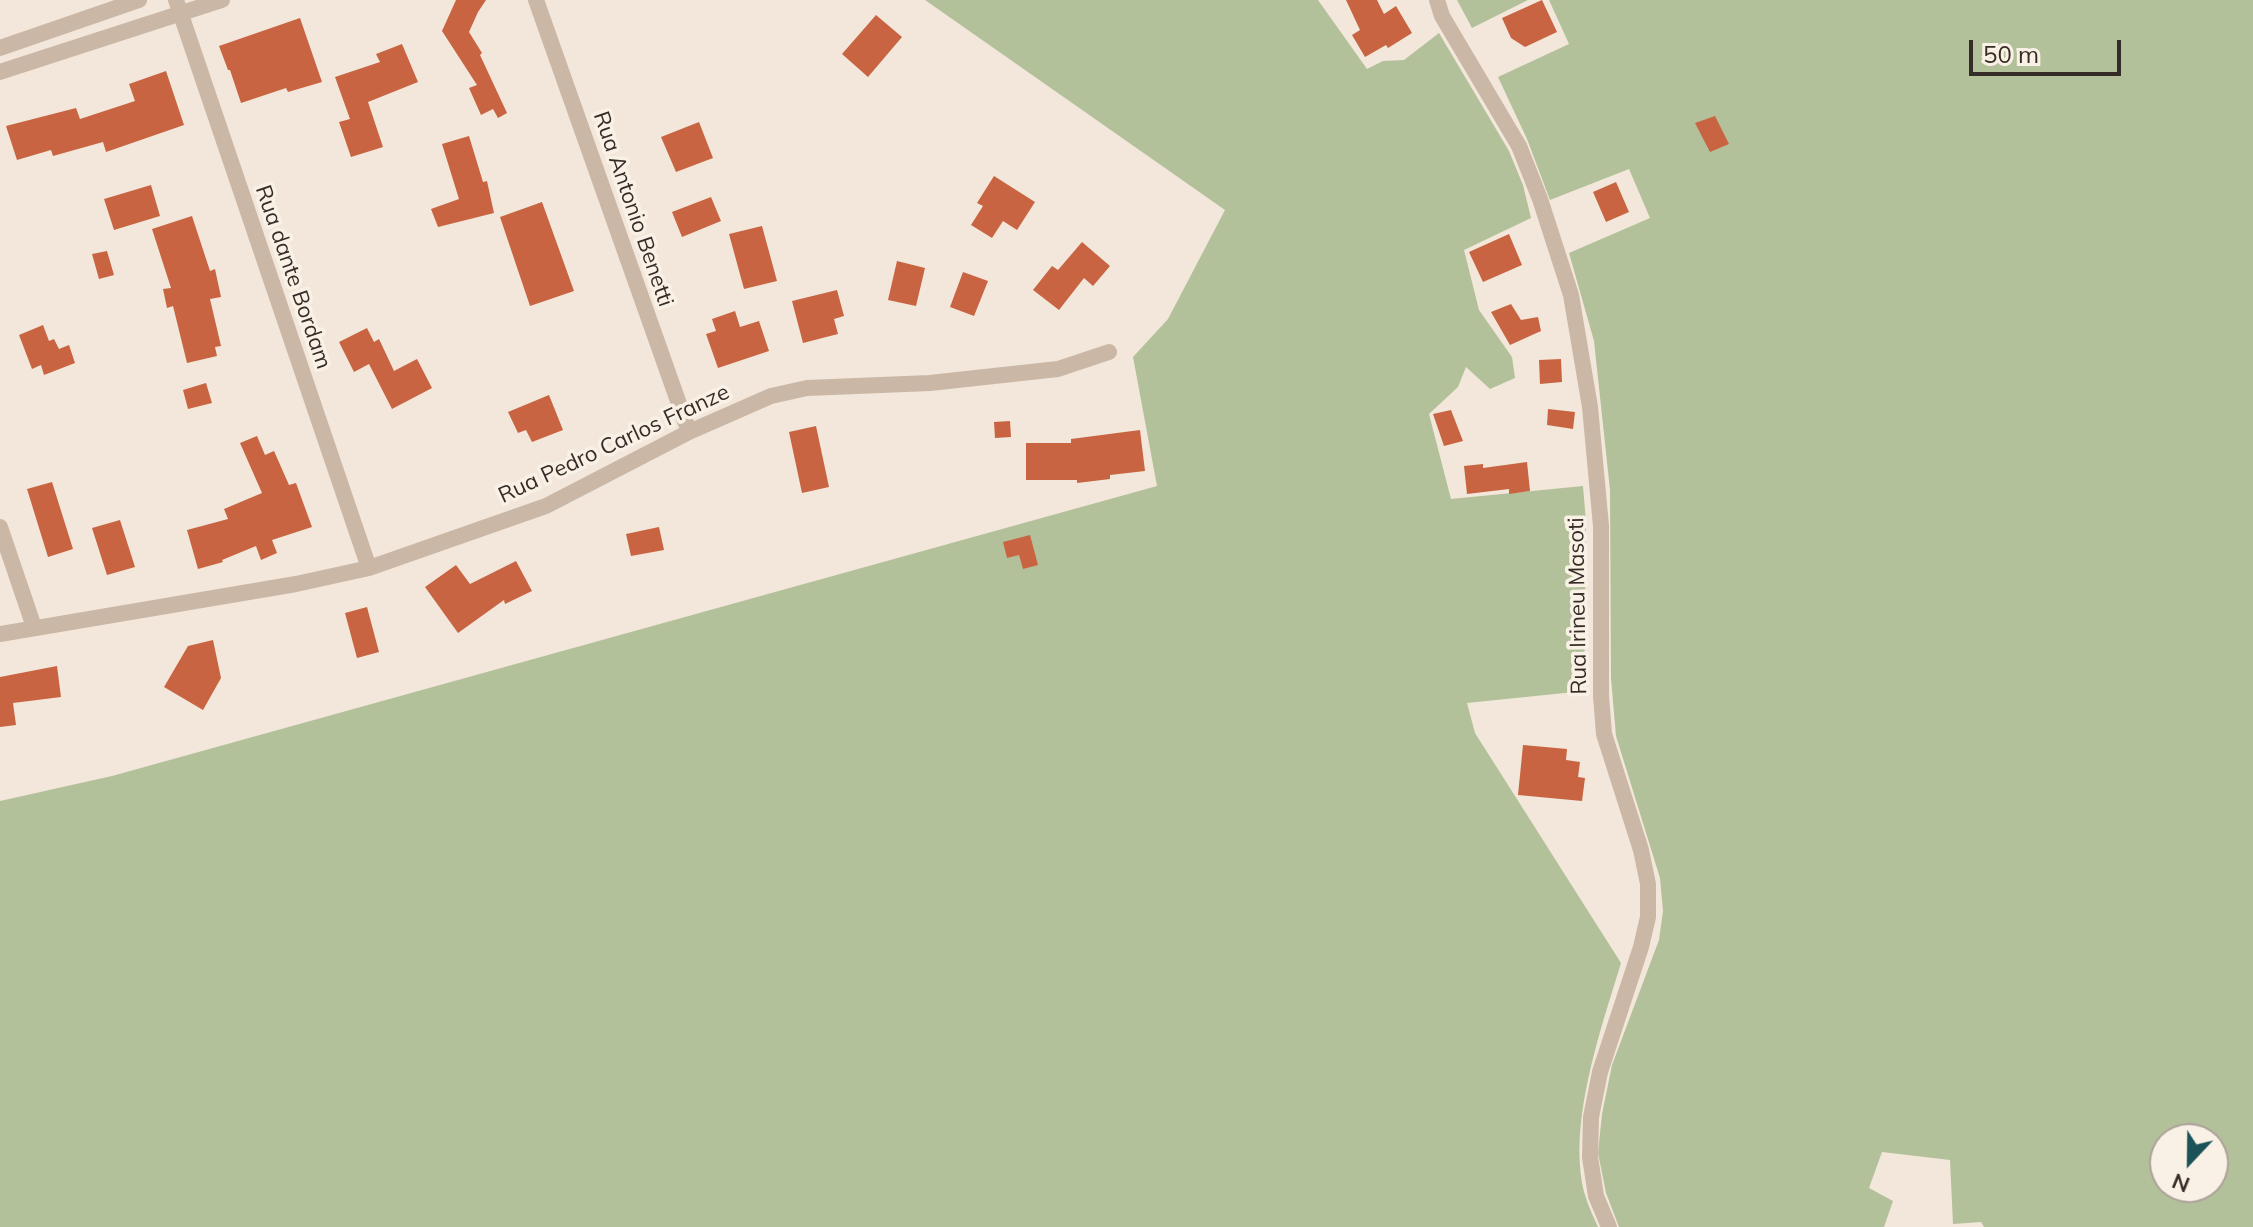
<!DOCTYPE html>
<html>
<head>
<meta charset="utf-8">
<style>
  body { margin:0 }
  #map { position:relative; width:2253px; height:1227px; overflow:hidden; background:#f2e7da; font-family:Mulish,sans-serif }
  canvas { display:block }
  .north { position:absolute; left:2149px; top:1123px; width:80px; height:80px; box-sizing:border-box; background:#faf1e6; border:2px solid #aca29a; border-radius:50%; rotate:202deg; font-size:22px; font-weight:700; line-height:32px; text-align:center; color:#362c27 }
  .north::after { content:''; display:block; margin:auto; width:28px; height:36px; background:#1c5358; clip-path:polygon(50% 0,100% 100%,50% 72%,0 100%) }
  .scale { position:absolute; left:1969px; top:40px; width:152px; height:36px; box-sizing:border-box; border:4px solid #362c27; border-top:0; padding-left:10px; font-size:24px; line-height:28px; white-space:nowrap; color:#362c27; -webkit-text-stroke:6px #faf1e6; paint-order:stroke }
</style>
</head>
<body>
<div id="map">
<canvas width="2253" height="1227"></canvas>
<div class="north">N</div>
<div class="scale">50 m</div>
</div>
<script>
const c = document.querySelector('canvas').getContext('2d');
c.lineJoin = 'round';
function paint(path, color) {
  c.fillStyle = color;
  c.fill(path, 'evenodd');
}
function stroke(path, color, width, dash) {
  c.strokeStyle = color;
  c.lineWidth = width;
  c.lineCap = dash ? 'butt' : 'round';
  c.setLineDash(dash || []);
  c.stroke(path);
}
function write(font, color, halo, rows, align = 'center') {
  c.font = font + ' Mulish,sans-serif';
  c.lineWidth = 7;
  c.setLineDash([]);
  c.textBaseline = 'middle';
  c.strokeStyle = halo;
  c.fillStyle = color;
  for (const [text, x, y, turn = 0] of rows) {
    c.save();
    c.translate(x, y);
    c.rotate((+turn || 0) * Math.PI / 180);
    c.textAlign = isNaN(turn) ? turn : align;
    if (halo) c.strokeText(text, 0, 0);
    c.fillText(text, 0, 0);
    c.restore();
  }
}
const green = new Path2D(`
  M925,0H1318L1367,69L1383,61L1404,60L1439,33L1509,151L1523,185L1531,218L1464,250L1479,310L1512,357L1515,378L1490,389L1466,367L1458,387L1429,414L1451,499L1583,486L1586,522L1584,691L1467,703L1475,733L1621,963C1601,1029 1565,1130 1586,1198C1589,1208 1594,1218 1598,1227H0V801L112,776L1157,486L1133,357L1168,319L1225,210Z
  M1457,0H1528L1472,28Z
  M1549,0H2253V1227H1984L1981,1222L1953,1224L1950,1160L1882,1152L1869,1188L1893,1201L1884,1227H1619L1606,1193L1598,1153L1602,1114L1612,1065L1659,940L1663,911L1660,878L1616,736L1611,678L1610,490L1594,341L1569,253L1650,218L1629,169L1550,200L1527,139L1498,77L1569,44ZM2165,1139H2213V1187H2165Z`);
const building = new Path2D(`
  M456,0H486L478,12L469,32L482,53L480,55L507,113L498,118L493,109L481,115L469,88L477,85L442,31Z
  M1346,0H1377L1384,14L1396,6L1412,33L1388,48L1386,45L1365,57L1352,35L1360,30Z
  M1542,0L1557,32L1525,47L1511,38L1502,18Z
  M876,15L902,37L868,77L842,54Z
  M300,18L322,82L288,92L286,88L241,103L230,70H228L219,46Z
  M402,44L418,82L368,102L383,147L351,157L339,122L350,119L335,77L380,62L376,54Z
  M166,71L184,125L106,152L103,142L53,156L51,150L17,160L6,126L76,108L80,119L135,101L129,84Z
  M1715,116L1729,144L1710,152L1695,123Z
  M699,122L713,158L676,172L661,137Z
  M469,136L483,182L487,181L494,213L438,227L431,209L459,199L442,144Z
  M994,176L1035,202L1017,230L1003,221L992,238L971,225L983,206L977,203Z
  M1616,182L1629,212L1606,222L1593,192Z
  M151,185L160,216L114,230L104,199Z
  M711,197L721,221L682,237L672,212Z
  M542,202L574,291L530,306L500,217Z
  M192,216L210,271L215,269L221,297L210,299L221,346L215,347L217,356L187,363L173,306L167,308L163,289L171,288L152,229Z
  M762,226L777,281L744,289L729,234Z
  M1509,234L1522,265L1483,282L1469,252Z
  M1082,242L1110,266L1093,286L1084,278L1059,310L1033,290L1052,266L1058,270Z
  M107,251L114,275L99,279L92,254Z
  M897,261L925,268L916,306L888,300Z
  M963,272L988,281L974,316L950,307Z
  M837,290L844,316L834,319L838,334L803,343L792,301Z
  M1511,304L1521,320L1538,317L1541,331L1510,345L1491,312Z
  M735,311L740,327L759,321L769,351L718,368L706,334L716,331L712,319Z
  M43,325L49,341L54,339L59,349L69,345L75,363L44,375L41,365L32,369L19,335Z
  M367,328L374,342L379,339L394,371L417,359L432,388L392,409L369,364L354,372L339,342Z
  M1561,359L1562,382L1540,384L1539,360Z
  M206,383L212,403L188,409L183,390Z
  M549,395L563,430L532,442L526,430L518,433L508,412Z
  M1548,409L1575,412L1573,429L1547,425Z
  M1451,410L1463,441L1444,446L1433,414Z
  M1010,421L1011,437L995,438L994,422Z
  M816,426L829,487L802,493L789,432Z
  M1140,430L1145,471L1110,475V479L1077,483V480H1026V443H1071V439Z
  M257,436L265,455L274,451L289,485L296,483L312,527L272,540L277,553L261,560L256,546L222,560L223,562L198,569L187,530L228,519L224,509L262,493L240,443Z
  M1527,462L1530,491L1509,494V489L1467,494L1464,466L1483,464V468Z
  M52,482L73,549L48,557L27,489Z
  M120,520L135,567L107,575L92,528Z
  M659,527L664,550L631,556L626,534Z
  M1030,535L1038,565L1023,569L1019,555L1007,558L1003,542Z
  M516,561L532,591L505,604L504,600L458,633L425,587L456,565L470,584Z
  M367,607L379,652L357,658L345,613Z
  M213,640L221,678L203,710L164,687L188,646Z
  M57,666L61,697L13,703L16,725L0,727V677Z
  M1523,745L1567,749L1566,760L1580,762L1578,777L1585,778L1582,801L1518,795Z`);
const street = new Path2D(`
  M176,0L369,568
  M536,0L689,432
  M1437,0L1442,16L1519,146L1540,199L1571,295L1590,407L1601,526V696L1604,734L1641,850L1648,884V917L1641,947L1600,1072L1591,1117L1590,1157L1596,1196L1609,1227
  M0,48L139,0
  M0,72L222,0
  M0,527L34,627
  M0,634L296,584L369,568L546,506L689,432L771,396L807,388L930,383L1058,369L1109,352`);
const streetNames = [
  ["Rua Antonio Benetti",633,209,71],
  ["Rua dante Bordam",293,277,71],
  ["Rua Pedro Carlos Franze",614,444,-25],
  ["Rua Irineu Masoti",1578,606,-91]
];
paint(green, '#b3c19a');
paint(building, '#c86441');
stroke(street, '#cab7a6', 16);
write('22px', '#362c27', '#faf1e6', streetNames);
</script>
</body>
</html>
